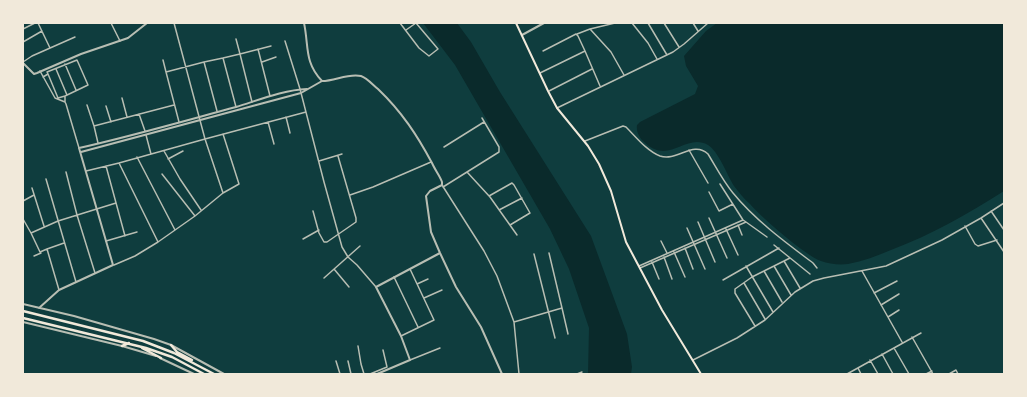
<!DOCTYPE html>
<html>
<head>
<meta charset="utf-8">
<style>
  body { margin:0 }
  #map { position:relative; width:1027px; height:397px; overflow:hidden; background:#0f3d3e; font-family:"DejaVu Sans",sans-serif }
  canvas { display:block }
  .frame { position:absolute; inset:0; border:24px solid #f1e9da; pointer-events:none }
</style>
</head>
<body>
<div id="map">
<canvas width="1027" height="397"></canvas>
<div class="frame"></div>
</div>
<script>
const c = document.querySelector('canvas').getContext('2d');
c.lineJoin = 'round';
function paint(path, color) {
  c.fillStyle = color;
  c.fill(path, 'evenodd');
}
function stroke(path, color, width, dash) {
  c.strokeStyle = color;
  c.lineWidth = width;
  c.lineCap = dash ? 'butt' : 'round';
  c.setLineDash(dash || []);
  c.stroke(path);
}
const water = new Path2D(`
  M423,23H457L471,42L500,92L591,236L627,334L632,367L631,374H588L589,328L569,269L550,229L455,65Z
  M717,23H1004V191C968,214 931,235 891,250C877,256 863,261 848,264C839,265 829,264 821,261C806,256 761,217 750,204C744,199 739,192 734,186C727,175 719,152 708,145C685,132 669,167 643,141C639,137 636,131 637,125L640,122L695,94L698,86L686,66L684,56L706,31Z`);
const minor = new Path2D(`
  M38,23L50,48
  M111,23L120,41
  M400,23L419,48L429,56L438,49L416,23
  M547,23H552
  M632,23L648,43L657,59
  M648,23L667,55
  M664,23L679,47
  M693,23L698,31
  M23,29L35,23
  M590,29L611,52L624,75
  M406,30L416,23
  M577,34L590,29L615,23
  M236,39L240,54L271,46
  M285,41L300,89L324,182L342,247L348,257L357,265L376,287
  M23,42L42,31
  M258,49L270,96
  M543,51L576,34L578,36L585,51
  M163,60L166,72
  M23,62L32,56L75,37
  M204,62L223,58
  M262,62L276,57
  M65,64L76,90
  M56,69L67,95
  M40,71L55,98L65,102L66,104L79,148
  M540,73L585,51L600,86
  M48,74L47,72L77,60L88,85L65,96V102
  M43,77L48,74L58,98L65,96
  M549,91L592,69
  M122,98L127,117
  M87,105L94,126L174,105
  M106,106L111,122
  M236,107L223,58L240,54L252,102
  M557,108L673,52L684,44L708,23
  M139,114L145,131
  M286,117L290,133
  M179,122L166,72L204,62L217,111
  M268,122L274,144
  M94,126L98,143
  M146,135L151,154
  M585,141L623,126L626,127C636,137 647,151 660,156C677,162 693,140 708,154C716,167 723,181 733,193C755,220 785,242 813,263L817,268
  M444,147L484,122
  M689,150L708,183
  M164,151L180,179L201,210
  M137,157L175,230
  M168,159L183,151
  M319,161L342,154
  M119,163L205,139L174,23
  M106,166L125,236
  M86,171L119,163L158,242L135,256L114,265
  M66,172L77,215L95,273
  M467,172L490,197L517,235
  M162,174L195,216
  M46,179L76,282
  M442,185L484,251L497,276L514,322L519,374
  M443,187L499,152V147L482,118
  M32,188L44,226
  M709,192L719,211L733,204
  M223,193L205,139L306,112
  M350,195L373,187L431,162
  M489,196L512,183L514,185L530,213L510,225
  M23,201L34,195
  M499,210L522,198
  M313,211L319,233L324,242H327L356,222V218L338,156
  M991,211L1004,230
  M709,218L727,258
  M981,218L1004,252
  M23,219L31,233
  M698,222L715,262
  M746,222L767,237
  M738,225L742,235
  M965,226L975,244L978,246L997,240
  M687,228L705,269
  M726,229L738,255
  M303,239L319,230
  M106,241L137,232
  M661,241L667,253
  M158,242L195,216L223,193L239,184L223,134
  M774,245L810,274
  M685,248L693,269
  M47,249L64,243
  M674,252L685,277
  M549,253L562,308
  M534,254L555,338
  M34,256L41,253
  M664,257L672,279
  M784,261L800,288
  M652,262L659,279
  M639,266L743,220
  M746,266L773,312
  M774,266L791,295
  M640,268L746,222L743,220L720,184
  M334,269L349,287
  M764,271L782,302
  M862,271L902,342
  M394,277L418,327
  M324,278L360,246
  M723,280L779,248
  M744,283L765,319
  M417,284L428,279
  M59,290L47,249L40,252L31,233L58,221L116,203
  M874,293L897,281
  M424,298L442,290
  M881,305L899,294
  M888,317L899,310
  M514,322L562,308L568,334
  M755,326L735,293V289L752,277L790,258
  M401,336L434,320L410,269
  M912,337L933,374
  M358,346L361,364L364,374
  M894,348L909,374
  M882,354L893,374
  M410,360L440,348
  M693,360L737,338L765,320L795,292L813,281L824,278L886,266L942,240L981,218L1004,203
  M870,360L878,374
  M336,361L340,374
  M348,361L351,374
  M858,368L861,374
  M370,374L387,367L383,350
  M577,374L582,372
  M847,374L921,333
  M926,374L932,371
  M949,374L956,370L958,374`);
const tertiary = new Path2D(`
  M304,23C309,46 304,62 322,81C335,81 348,73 361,76C367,78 373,85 378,89C402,112 417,135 432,163C435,170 440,176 442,182V185L430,191L426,196L431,232L440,253L456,287L481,327L502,374
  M522,35L544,23
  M23,63L34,74L37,73L81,54L128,38L147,23
  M81,152L301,93L322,81
  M23,304L74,316L154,339L171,345L224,374
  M39,308L59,290L113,265L79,148C132,136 184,121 236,107C259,100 283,90 307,89
  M23,322L122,346L156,356
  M160,358L194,374
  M377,374L410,360L401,336L376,287L440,253`);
const secondary = new Path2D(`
  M516,23L548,91L557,108L588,146L599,164L611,191L626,242L662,310L701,374`);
const trunk = new Path2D(`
  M23,311L143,341L174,353L214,374
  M23,318L146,348L172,357L204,374
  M171,345L177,352L192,360
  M122,346L129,343
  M142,348L161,358`);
paint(water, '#0a2a2b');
stroke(minor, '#b8beb3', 1.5);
stroke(tertiary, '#b8beb3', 2);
stroke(secondary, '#f1e9da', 2);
stroke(trunk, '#f1e9da', 2.5);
</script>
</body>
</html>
